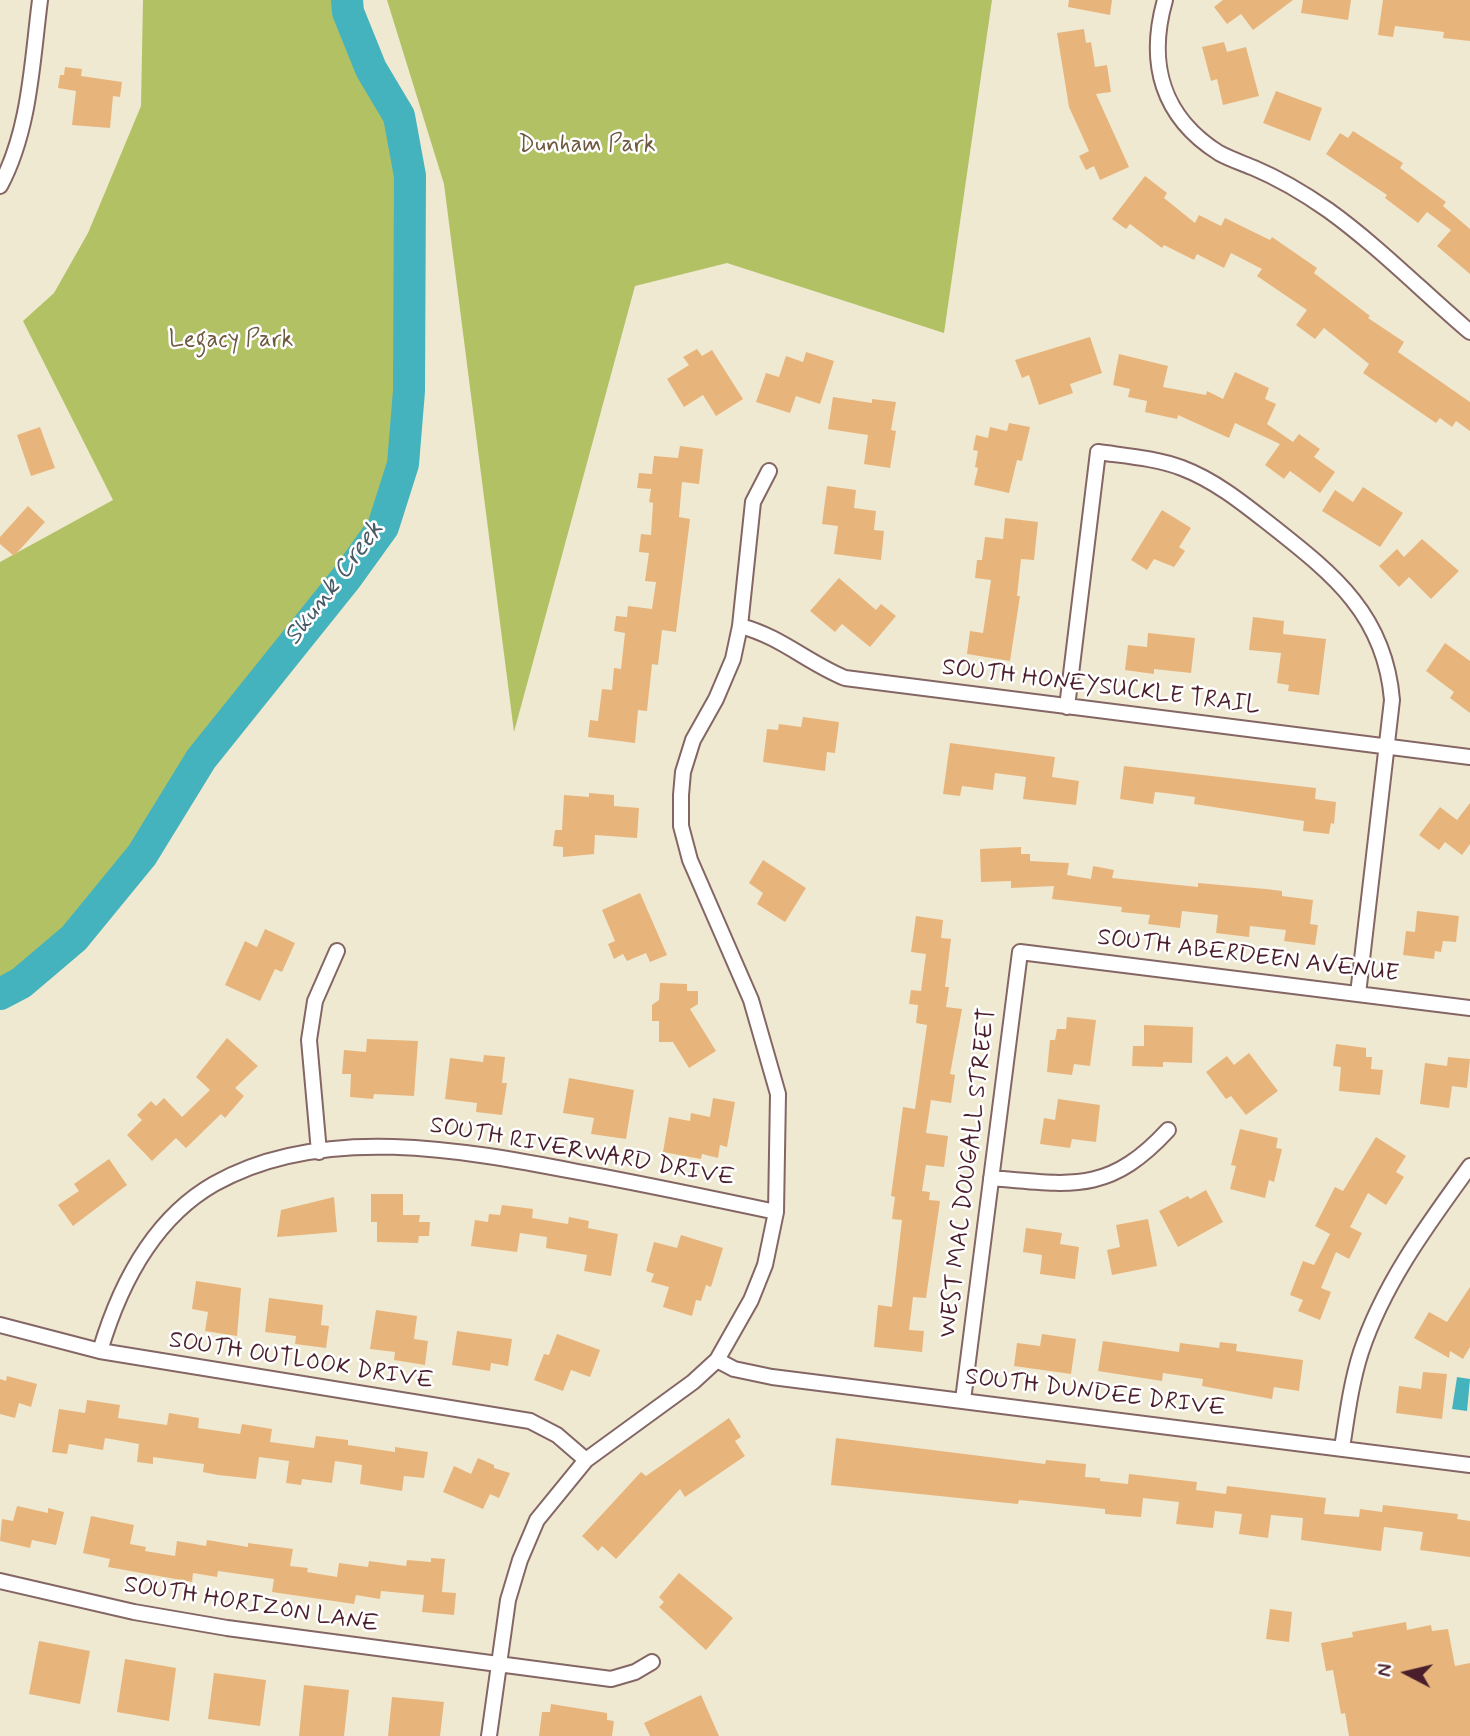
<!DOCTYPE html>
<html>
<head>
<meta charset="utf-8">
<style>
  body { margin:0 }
  #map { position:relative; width:1470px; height:1736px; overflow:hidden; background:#f0e9d1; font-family:Mynerve,sans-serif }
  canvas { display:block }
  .north { position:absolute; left:1372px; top:1638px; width:70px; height:70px; -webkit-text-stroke:5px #fff; paint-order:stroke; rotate:277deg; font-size:19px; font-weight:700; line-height:28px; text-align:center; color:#4a1f2b }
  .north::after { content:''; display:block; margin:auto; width:24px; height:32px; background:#4a1f2b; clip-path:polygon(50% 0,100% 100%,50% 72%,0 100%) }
</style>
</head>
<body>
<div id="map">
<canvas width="1470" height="1736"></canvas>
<div class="north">N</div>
</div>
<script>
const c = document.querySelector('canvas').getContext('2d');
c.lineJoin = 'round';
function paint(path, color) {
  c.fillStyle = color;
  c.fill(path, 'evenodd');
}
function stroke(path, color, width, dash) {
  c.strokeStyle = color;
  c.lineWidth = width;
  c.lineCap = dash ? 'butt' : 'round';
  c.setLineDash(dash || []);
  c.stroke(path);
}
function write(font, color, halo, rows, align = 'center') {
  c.font = font + ' Mynerve,sans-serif';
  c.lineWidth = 5;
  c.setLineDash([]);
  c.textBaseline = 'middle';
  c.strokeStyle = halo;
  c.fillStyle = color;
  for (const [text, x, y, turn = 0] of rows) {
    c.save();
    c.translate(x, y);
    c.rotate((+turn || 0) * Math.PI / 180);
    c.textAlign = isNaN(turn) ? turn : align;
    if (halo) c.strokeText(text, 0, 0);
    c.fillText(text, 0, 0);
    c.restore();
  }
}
const green = new Path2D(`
  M143,0H347L348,12L371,69L399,116L410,176L409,391L403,464L383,527L347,577L201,759L142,855L74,938L21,983L0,994V562L113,500L23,321L54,293L88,233L141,106Z
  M387,0H992L944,333L727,263L635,286L514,732L444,184Z`);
const water = new Path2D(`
  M1457,1377L1470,1379L1467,1411L1452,1409Z`);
const river = new Path2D(`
  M0,994L21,983L74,938L142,855L201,759L347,577L383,527L403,464L409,391L410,176L399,116L371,69L348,12L347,0`);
const building = new Path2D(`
  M1069,0H1112L1110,15L1068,7Z
  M1223,0H1293L1253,30L1241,14L1227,24L1214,7Z
  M1303,0H1351L1348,20L1301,13Z
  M1383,0H1470V41L1443,38L1444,32L1395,26L1393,37L1378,35Z
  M1084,29L1086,43L1091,42L1095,67L1107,65L1111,92L1096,94L1129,167L1100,180L1094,166L1086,170L1079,156L1089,151L1069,107L1057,33Z
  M1224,42L1227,52L1246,47L1259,96L1223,105L1217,79L1211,81L1202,47Z
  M65,67L82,69L81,76L122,82L120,97L113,96L110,128L72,125L76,91L58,88L60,75H64Z
  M1276,91L1322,108L1310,141L1263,123Z
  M1353,131L1403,163L1400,168L1446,202L1443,206L1470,229V274L1437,246L1451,230L1427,212L1418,223L1385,198L1387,195L1326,154L1340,133L1348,138Z
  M1145,176L1167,193L1164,198L1195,223L1199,215L1221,226L1225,218L1270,240L1272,237L1317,268L1314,273L1370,316L1368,318L1404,342L1398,352L1470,402V431L1456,421L1452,427L1440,418L1436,423L1363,373L1369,364L1324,328L1315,339L1296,325L1307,310L1257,276L1262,269L1231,253L1224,268L1197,254L1194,260L1164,245L1162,248L1130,224L1126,229L1112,219Z
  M1090,337L1102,373L1070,384L1073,393L1039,405L1029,375L1022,378L1015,360Z
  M697,349L702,356L712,350L743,399L716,416L703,395L684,407L667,379L689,365L683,357Z
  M806,352L834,361L820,404L796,396L790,413L756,402L766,373L779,377L786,356L803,362Z
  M1119,354L1168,366L1163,387L1206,395L1207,391L1223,399L1235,372L1269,388L1265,399L1276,404L1267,424L1293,442L1299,434L1320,449L1314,457L1335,472L1320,493L1290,471L1284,479L1265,465L1280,444L1235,423L1229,438L1178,415L1177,419L1145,412L1147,401L1128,397L1130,389L1113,385Z
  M833,397L872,403V399L896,402L891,430L896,431L890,468L864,464L868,435L828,429Z
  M1009,423L1030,427L1022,461L1017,460L1009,493L974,485L978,468L975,467L978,451L973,450L976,435L988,438L990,427L1007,431Z
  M40,427L55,468L31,476L17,435Z
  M680,446L703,449L699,484L682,482L679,517L690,519L676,632L662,630L658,665L652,664L647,711L638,710L635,743L588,737L590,720L598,721L602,689L612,690L614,668L621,669L625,633L614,631L616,616L627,617L628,606L652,609L656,582L645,581L649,553L639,552L641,534L651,535L653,503L649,502L651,489L637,488L639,473L652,474L654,456L678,458Z
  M827,486L856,490L854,508L876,511L874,530L884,531L881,560L834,554L838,526L822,524Z
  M1363,487L1403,513L1380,547L1322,511L1335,490L1353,502Z
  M28,506L45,522L14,556L0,544V537Z
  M1162,510L1191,528L1179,547L1185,551L1174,567L1154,559L1147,570L1131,560Z
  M1005,518L1038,522L1034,560L1021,559L1017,596H1020L1010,661L967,654L970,631L983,633L991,580L975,578L977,560H982L985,537L1003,539Z
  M1422,539L1459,571L1431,599L1409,577L1399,587L1379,566L1397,549L1404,557Z
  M839,578L876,610L881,604L896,616L870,647L842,624L835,632L810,611Z
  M1253,617L1284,621L1283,634L1326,639L1319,695L1288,691L1289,685L1277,683L1281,653L1249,650Z
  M1148,633L1195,638L1191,673L1154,669V674L1125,670L1128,645L1147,647Z
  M1445,643L1470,661V713L1450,698L1454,692L1426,671Z
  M803,717L839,722L835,753L827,752L825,771L763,762L767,729L778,730L779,724L801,727Z
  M950,743L1055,757L1052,777L1079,781L1076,805L1023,799L1026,777L995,773L993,790L962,786L960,796L943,794Z
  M1124,766L1316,788L1315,799L1336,802L1334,824L1331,823L1329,834L1303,831L1304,821L1194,804L1195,797L1165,793L1155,792L1153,804L1120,799Z
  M589,793L614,795V806L639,808L637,838L595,835L594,854L563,857V847L553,846L555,830H562L564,795L589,797Z
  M1470,803V844L1462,855L1445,842L1439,850L1419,835L1440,807L1457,820Z
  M1021,847V854H1030V861L1069,863L1067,875L1091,879L1093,866L1114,870L1112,878L1198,887V883L1266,889L1282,891V896L1313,900L1310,924L1318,925L1315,945L1284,941L1286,930L1250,926L1249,937L1216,933L1218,915L1182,911L1180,928L1148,924L1150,915L1121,912L1122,907L1052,899L1054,886L1011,888V881L981,882L980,849Z
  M763,860L806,888L785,922L757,904L763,893L749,883Z
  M640,893L667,955L650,962L646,953L627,961L623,954L614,959L608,944L615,941L602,910Z
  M1417,911L1459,916L1456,942L1443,941L1441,952L1435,951L1434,959L1403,955L1406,931L1415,932Z
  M916,916L943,920L941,938L951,939L945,987H949L946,1007L962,1009L950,1074L955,1075L951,1103L931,1100L926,1133L948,1136L944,1167L926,1165L922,1191L930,1192L929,1200L940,1201L926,1298L913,1297L909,1330L924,1331L922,1352L874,1347L878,1305L892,1307L902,1220L892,1219L895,1197L891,1196L903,1107L915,1109L927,1025L916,1023L918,1005L909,1004L911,990L921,991L926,954L911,952Z
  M265,929L295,943L282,972L275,969L260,1001L225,985L245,941L257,947Z
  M660,983L687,984V991H698V1004L690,1009L716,1051L689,1068L673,1042H659V1021H652V1005L659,1000Z
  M1067,1017L1096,1020L1090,1066L1074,1064L1072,1075L1047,1072L1050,1040H1055L1057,1029H1066Z
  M1144,1025L1193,1027L1192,1063L1163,1062V1067L1132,1066L1133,1046H1144Z
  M227,1038L258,1066L235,1088L244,1096L225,1118L221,1114L186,1148L176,1138L152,1161L127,1135L142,1120L137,1115L151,1101L156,1106L164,1098L182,1117L210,1090L196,1077Z
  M367,1039L418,1041L414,1096L374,1094L373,1099L350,1097L351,1074H342L344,1050L366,1052Z
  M1336,1044L1366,1048V1057H1372L1371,1069L1383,1070L1380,1095L1339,1091L1341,1067L1333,1066Z
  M1249,1053L1278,1091L1246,1115L1231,1096L1226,1099L1206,1072L1227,1056L1234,1065Z
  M484,1055L505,1057L502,1083H507L502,1115L476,1112L477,1103L445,1099L450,1058L483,1062Z
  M1448,1057L1470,1059L1467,1088L1452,1086L1449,1108L1420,1104L1425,1063L1447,1066Z
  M569,1078L634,1090L626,1139L591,1134L594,1118L563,1113Z
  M713,1098L735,1102L727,1147L720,1145L718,1158L702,1154L701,1159L663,1152L669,1117L690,1121L691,1113L710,1117Z
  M1058,1099L1100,1105L1096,1142L1072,1139L1070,1148L1040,1144L1044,1118L1055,1120Z
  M1240,1129L1278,1138L1276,1148L1282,1149L1274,1182L1269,1180L1265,1198L1230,1189L1236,1166L1231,1165Z
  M1376,1137L1406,1156L1396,1172L1404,1177L1386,1205L1368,1193L1350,1227L1362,1233L1349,1259L1336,1252L1321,1288L1331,1292L1320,1320L1298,1311L1303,1300L1290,1295L1303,1261L1314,1265L1330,1234L1315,1226L1335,1187L1343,1191Z
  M109,1159L127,1185L73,1226L58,1205L79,1191L74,1184Z
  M1206,1190L1223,1222L1178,1247L1159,1211L1188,1196L1190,1199Z
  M371,1194H403V1215H420L419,1222H430L429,1236H419L418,1243L377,1242V1222H371Z
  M334,1197L337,1232L277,1237L281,1210Z
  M502,1205L533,1209L532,1218L568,1224L569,1217L589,1221L588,1228L618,1234L611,1276L584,1271L587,1255L546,1248L547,1237L520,1233L517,1252L471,1246L475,1220L488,1222L489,1214L500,1215Z
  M1148,1219L1157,1266L1112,1275L1107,1250L1120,1247L1116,1225Z
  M1026,1228L1062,1233L1060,1244L1079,1247L1075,1279L1040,1274L1042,1255L1023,1252Z
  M681,1235L723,1248L711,1287L706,1285L701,1301L696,1300L692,1316L663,1307L669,1287L651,1282L654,1274L646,1271L654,1242L677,1248Z
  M196,1281L241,1288L237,1336L205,1331L208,1312L192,1309Z
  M1470,1287V1347L1463,1359L1450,1351L1449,1358L1414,1338L1429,1312L1447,1322Z
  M269,1298L323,1305L321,1325L329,1326L326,1348L295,1344L296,1336L265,1332Z
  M376,1310L417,1316L414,1339L428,1341L425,1365L394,1360L395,1352L370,1349Z
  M457,1331L512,1339L508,1366L491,1363L490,1371L452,1365Z
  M557,1334L600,1350L590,1377L571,1370L563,1391L534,1380L544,1354L549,1355Z
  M1042,1334L1076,1339L1071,1374L1014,1366L1017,1343L1040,1346Z
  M1103,1341L1179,1352L1180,1343L1219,1348L1220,1342L1237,1344L1236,1351L1303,1360L1299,1391L1274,1387L1272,1399L1202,1386L1203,1379L1163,1373L1162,1381L1098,1371Z
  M1423,1372L1447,1374L1442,1419L1396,1413L1399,1386L1421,1389Z
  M7,1376L37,1384L31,1407L19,1403L15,1418L0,1414V1379L6,1381Z
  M87,1400L120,1405L118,1418L167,1425L169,1413L199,1418L198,1428L240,1434L242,1424L272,1429L270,1442L314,1448L316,1436L348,1440V1445L395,1452V1447L428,1452L424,1478L404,1476L402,1491L360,1484L362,1465L335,1461L332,1483L302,1479L301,1485L286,1483L289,1461L259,1457L256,1479L218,1475L203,1472L204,1464L153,1457V1464L137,1462L139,1444L105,1438L103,1450L69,1444L67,1454L52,1452L59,1409L85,1413Z
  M729,1418L741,1437L735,1441L745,1456L685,1497L680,1489L616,1559L602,1546L598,1551L582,1536L641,1472L646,1476Z
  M836,1438L1045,1464L1046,1460L1086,1464L1085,1477L1100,1478V1481L1128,1484L1129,1474L1197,1482L1196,1490L1226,1494L1227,1486L1326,1498L1324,1514L1359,1517L1360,1509L1382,1512L1383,1505L1458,1514L1457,1519L1470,1521V1557L1420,1550L1423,1532L1384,1527L1381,1551L1301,1540L1303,1518L1271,1515L1268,1538L1239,1534L1242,1514L1215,1511L1213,1528L1176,1524L1179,1502L1143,1498L1141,1517L1105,1514V1509L1019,1500L1018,1504L831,1485Z
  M478,1458L494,1465V1468L510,1473L499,1498L490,1494L483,1509L443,1492L454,1466L471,1474Z
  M17,1506L48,1513V1508L64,1512L56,1545L32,1540L30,1548L0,1541L2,1519L13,1521Z
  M91,1516L134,1525L130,1544L146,1547L145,1551L175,1556L177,1541L206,1546L207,1540L248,1547V1543L293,1549L290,1566L308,1568L307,1572L337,1577L339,1563L368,1567L369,1561L406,1566L407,1560L431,1562V1558L445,1559L442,1592L456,1593L454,1615L422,1612L424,1595L381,1591L380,1599L356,1595L354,1604L272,1592L274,1579L218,1571L217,1577L193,1573L192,1582L108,1567L110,1559L83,1553Z
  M679,1573L733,1618L706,1650L659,1607L664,1602L659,1597Z
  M1270,1609L1292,1612L1289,1642L1266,1639Z
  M1406,1622L1407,1630L1431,1625L1432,1631L1448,1629L1455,1666L1470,1663V1736H1349L1345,1713L1341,1714L1333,1670L1326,1671L1321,1643L1353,1637L1352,1632Z
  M39,1641L90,1651L80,1704L29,1694Z
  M125,1659L176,1668L169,1721L117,1712Z
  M214,1673L266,1680L260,1726L208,1719Z
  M304,1685L349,1690L344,1736H299Z
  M701,1695L719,1736H650L644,1723Z
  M392,1697L444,1702L440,1736H388Z
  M551,1704L607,1713V1720L614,1721L612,1736H539L542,1712H550Z`);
const street = new Path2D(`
  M1165,0C1147,63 1162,117 1219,153C1230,159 1242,163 1254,168C1280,179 1305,194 1328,210C1378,246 1423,292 1470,332
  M0,186C30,130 32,62 40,0
  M740,626C780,636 808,663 845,678L1470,757
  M1067,707L1098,452C1126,456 1156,458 1182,468C1216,481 1244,504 1272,526C1334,575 1385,615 1392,700L1358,994
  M319,1152L309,1040L315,1001L337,951
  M991,1178C1072,1185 1109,1194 1168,1130
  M0,1325L100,1351L530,1421L557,1435L586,1460
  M100,1351C119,1287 153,1219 214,1184C321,1123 464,1150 578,1172C644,1184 710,1198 776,1212
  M717,1360L734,1369L772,1377L1470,1465
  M963,1400L1020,952L1470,1008
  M1342,1448C1347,1416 1351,1383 1361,1352C1384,1283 1428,1224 1470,1166
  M0,1581L134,1612L227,1628L611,1679L635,1672L652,1662
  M489,1736L508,1600L520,1560L537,1520L586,1460L693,1382L717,1360L751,1300L765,1265L776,1212L778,1094L751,1000L690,860L681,826V795L683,772L693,740L716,699L733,659L740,626L753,502L769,471`);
const parkNames = [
  ["Dunham Park",587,146],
  ["Legacy Park",231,341]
];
const streetNames = [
  ["SOUTH HONEYSUCKLE TRAIL",1101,688,7],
  ["SOUTH ABERDEEN AVENUE",1248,957,7],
  ["SOUTH RIVERWARD DRIVE",582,1153,10],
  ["WEST MAC DOUGALL STREET",969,1173,-83],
  ["SOUTH OUTLOOK DRIVE",301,1362,9],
  ["SOUTH DUNDEE DRIVE",1095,1394,7],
  ["SOUTH HORIZON LANE",251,1606,9]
];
const waterNames = [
  ["Skunk Creek",335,584,-53]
];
paint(green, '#b1c164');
paint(water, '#44b3be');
stroke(river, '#44b3be', 32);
paint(building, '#e7b57c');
stroke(street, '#846665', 18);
stroke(street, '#fff', 14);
write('24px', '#6e583f', '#fff', parkNames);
write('24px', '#4a1f2b', '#fff', streetNames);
write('italic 26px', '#485a66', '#fff', waterNames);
</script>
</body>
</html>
